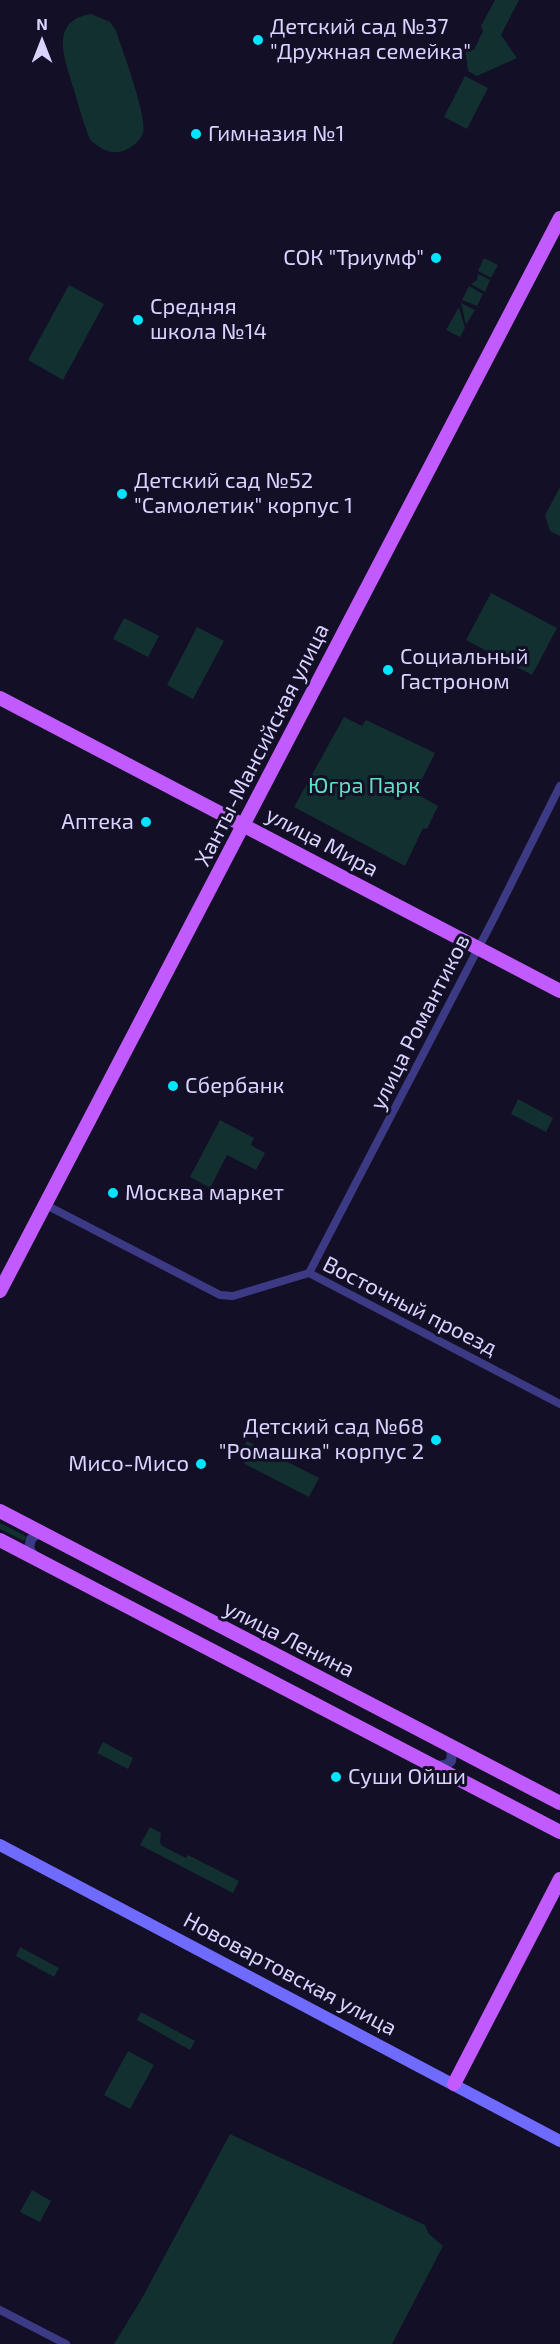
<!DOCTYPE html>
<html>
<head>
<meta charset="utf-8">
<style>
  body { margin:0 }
  #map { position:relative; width:560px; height:2344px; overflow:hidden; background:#130f26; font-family:"Exo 2",sans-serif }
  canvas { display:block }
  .north { position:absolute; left:12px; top:12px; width:60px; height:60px; -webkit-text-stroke:4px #130f26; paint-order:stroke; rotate:0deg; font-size:16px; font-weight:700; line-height:24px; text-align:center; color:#d9d4ff }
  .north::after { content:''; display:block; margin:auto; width:21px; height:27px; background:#d9d4ff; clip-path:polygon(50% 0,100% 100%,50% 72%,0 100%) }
</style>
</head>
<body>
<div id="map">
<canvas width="560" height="2344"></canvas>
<div class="north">N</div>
</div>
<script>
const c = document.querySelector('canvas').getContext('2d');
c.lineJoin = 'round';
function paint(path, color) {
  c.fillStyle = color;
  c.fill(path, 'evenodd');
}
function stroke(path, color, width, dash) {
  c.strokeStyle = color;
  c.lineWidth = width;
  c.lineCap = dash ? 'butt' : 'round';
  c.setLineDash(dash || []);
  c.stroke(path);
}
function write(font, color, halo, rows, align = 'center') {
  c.font = font + ' "Exo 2",sans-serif';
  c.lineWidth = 6;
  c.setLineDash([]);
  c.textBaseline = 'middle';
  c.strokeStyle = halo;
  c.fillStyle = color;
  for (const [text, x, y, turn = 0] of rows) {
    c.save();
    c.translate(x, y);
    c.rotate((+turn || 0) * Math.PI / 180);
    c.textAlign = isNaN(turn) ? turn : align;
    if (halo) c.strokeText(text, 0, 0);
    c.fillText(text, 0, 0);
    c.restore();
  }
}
const green = new Path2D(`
  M495,0H519L501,35L517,58L477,76L468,71L465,46L474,50L483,31L481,26Z
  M91,14L110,22L116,31C122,49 148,118 143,133C140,142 131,148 123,151C110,155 98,148 90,139C83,123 79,106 74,90C66,61 47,21 91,14Z
  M465,76L488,88L467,129L444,117Z
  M484,258L498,265L491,278L478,271Z
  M478,274L490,280L485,292L471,284L477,280Z
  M69,285L104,304L63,380L28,360Z
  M469,286L483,294L477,306L462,300Z
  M461,303L475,310L466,325Z
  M459,307L465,328L460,337L446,330Z
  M560,487V536L550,531L545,515Z
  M491,593L557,628L532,675L466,640Z
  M124,618L159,636L148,657L113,639Z
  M197,627L224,641L193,699L167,685Z
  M344,717L362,726L366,720L435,753L415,793L438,806L427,829L423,828L405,866L294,807Z
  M518,1099L553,1118L546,1132L511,1114Z
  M220,1120L254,1138L251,1145L265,1153L256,1170L227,1155L210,1188L190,1177Z
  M247,1441L319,1478L309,1497L245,1464L241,1452Z
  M0,1523L24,1535L26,1537L24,1541L0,1529Z
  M103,1742L133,1758L128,1769L97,1753Z
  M150,1827L161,1833L160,1842L162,1846L186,1858L188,1855L239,1881L233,1893L140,1845Z
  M20,1947L59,1968L54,1977L16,1956Z
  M141,2012L195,2041L190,2050L137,2020Z
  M128,2051L154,2065L130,2109L104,2095Z
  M230,2134L425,2225L429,2234L443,2246L392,2344H114L141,2300Z
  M32,2190L51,2201L40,2222L20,2212Z`);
const minor = new Path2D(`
  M46,1205L220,1295L233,1296L309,1273L560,1404
  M309,1273L494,918L560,786
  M0,2310L66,2344`);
const tertiary = new Path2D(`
  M34,1557L29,1548L31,1539L37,1534H44
  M435,1766L446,1765L451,1761L452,1752L446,1744`);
const secondary = new Path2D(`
  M0,1845L560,2141`);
const primary = new Path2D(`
  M0,698L560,991
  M0,1291L560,218
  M0,1511L560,1803
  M0,1540L560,1832
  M454,2084L560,1879`);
const markers = [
  [258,40,6,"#00e5ff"],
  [196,134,6,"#00e5ff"],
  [436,258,6,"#00e5ff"],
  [138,320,6,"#00e5ff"],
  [122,494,6,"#00e5ff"],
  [388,670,6,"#00e5ff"],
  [146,822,6,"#00e5ff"],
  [173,1086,6,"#00e5ff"],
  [113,1193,6,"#00e5ff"],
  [436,1440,6,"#00e5ff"],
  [201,1464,6,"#00e5ff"],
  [336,1777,6,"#00e5ff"]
];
const poiNames = [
  ["Детский сад №37",270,27],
  ["\"Дружная семейка\"",270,52],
  ["Гимназия №1",208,134],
  ["СОК \"Триумф\"",424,258,"right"],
  ["Средняя",150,307],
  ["школа №14",150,332],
  ["Детский сад №52",134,481],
  ["\"Самолетик\" корпус 1",134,506],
  ["Социальный",400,657],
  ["Гастроном",400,682],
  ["Аптека",134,822,"right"],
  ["Сбербанк",185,1086],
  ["Москва маркет",125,1193],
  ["Детский сад №68",424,1427,"right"],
  ["\"Ромашка\" корпус 2",424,1452,"right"],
  ["Мисо-Мисо",189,1464,"right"],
  ["Суши Ойши",348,1777]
];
const streetNames = [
  ["Ханты-Мансийская улица",262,745,-63],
  ["улица Мира",322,842,28],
  ["улица Романтиков",420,1022,-63],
  ["Восточный проезд",410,1306,27],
  ["улица Ленина",289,1639,27],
  ["Нововартовская улица",290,1974,28]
];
const parkNames = [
  ["Югра Парк",364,786]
];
paint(green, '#12302f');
stroke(minor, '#3d3a85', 8);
stroke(tertiary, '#3d3a85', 10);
stroke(secondary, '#6f6bff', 12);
stroke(primary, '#c25bff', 14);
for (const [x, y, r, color] of markers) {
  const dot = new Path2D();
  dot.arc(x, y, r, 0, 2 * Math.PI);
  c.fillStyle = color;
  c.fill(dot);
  stroke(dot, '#130f26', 2);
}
write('22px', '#d9d4ff', '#130f26', poiNames, 'left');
write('22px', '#d9d4ff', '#130f26', streetNames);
write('22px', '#5fe0c0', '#130f26', parkNames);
</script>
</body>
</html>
